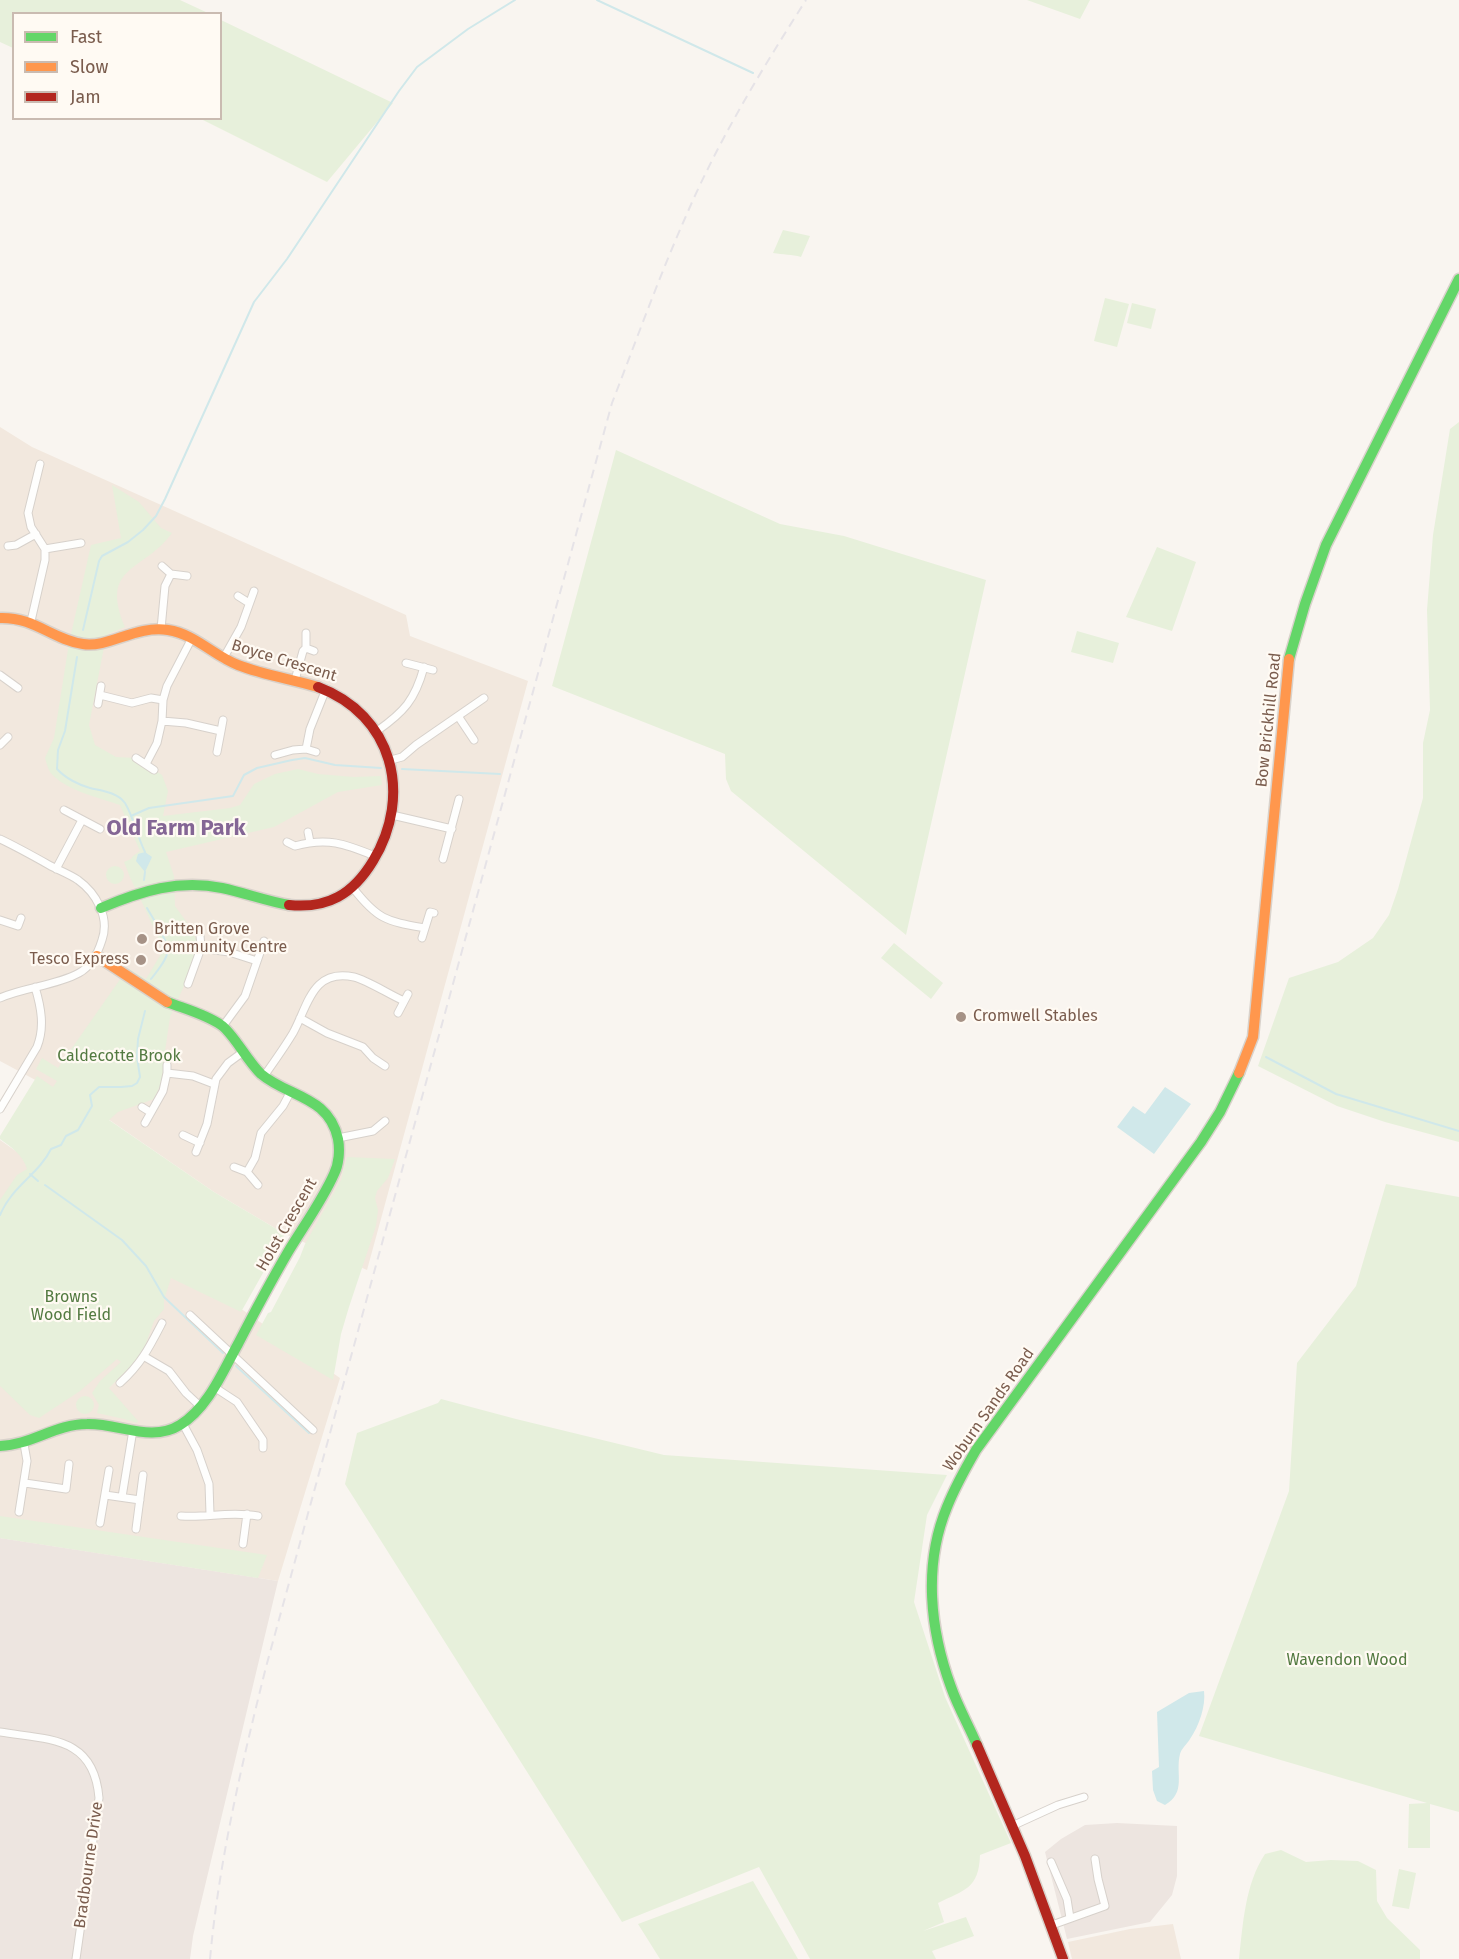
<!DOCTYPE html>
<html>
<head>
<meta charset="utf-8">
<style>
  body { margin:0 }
  #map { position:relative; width:1459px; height:1959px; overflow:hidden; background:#f9f5f0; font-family:"Fira Sans",sans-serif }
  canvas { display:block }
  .legend { position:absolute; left:12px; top:12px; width:210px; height:108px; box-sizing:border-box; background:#fffaf3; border:2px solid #cabbb1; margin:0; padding:8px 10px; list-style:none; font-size:18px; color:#7a5c4d }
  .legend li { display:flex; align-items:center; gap:12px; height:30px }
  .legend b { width:30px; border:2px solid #cabbb1 }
</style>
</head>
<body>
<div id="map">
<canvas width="1459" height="1959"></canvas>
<ul class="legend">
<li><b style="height:8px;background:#63d668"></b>Fast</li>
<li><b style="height:8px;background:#ff974d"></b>Slow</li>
<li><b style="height:8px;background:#b3261e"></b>Jam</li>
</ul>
</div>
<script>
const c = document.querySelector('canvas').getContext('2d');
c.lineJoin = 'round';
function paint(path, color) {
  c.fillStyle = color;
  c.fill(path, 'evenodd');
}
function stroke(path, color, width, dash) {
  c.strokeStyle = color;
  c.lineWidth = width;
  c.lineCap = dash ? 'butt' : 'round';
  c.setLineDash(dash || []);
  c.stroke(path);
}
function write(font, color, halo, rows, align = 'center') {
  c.font = font + ' "Fira Sans",sans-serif';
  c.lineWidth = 4.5;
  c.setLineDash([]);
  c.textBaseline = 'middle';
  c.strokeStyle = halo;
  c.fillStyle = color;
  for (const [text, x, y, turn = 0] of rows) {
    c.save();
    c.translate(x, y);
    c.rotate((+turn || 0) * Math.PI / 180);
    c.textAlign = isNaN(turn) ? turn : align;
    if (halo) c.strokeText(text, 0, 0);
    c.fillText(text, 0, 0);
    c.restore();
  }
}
const residential = new Path2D(`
  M0,427L32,447L406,615L410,636L528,681L367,1270L285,1234L214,1192L108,1119L0,1061Z
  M0,1140L340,1378L278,1581L0,1538Z
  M1173,1924L1181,1959H1072L1068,1942L1130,1929Z`);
const industrial = new Path2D(`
  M0,1538L278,1581L193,1936L190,1959H0Z
  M1117,1823L1177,1826V1876L1172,1895L1150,1922L1067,1939L1045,1852L1061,1839L1085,1825Z`);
const green = new Path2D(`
  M0,0H180L208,13L14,14L13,48L0,42Z
  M1027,0H1090L1080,19Z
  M221,20L393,103L327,182L201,119L220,118Z
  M783,230L810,236L801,257C792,254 783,255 773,253Z
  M1105,298L1129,304L1117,347L1094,341Z
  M1132,303L1156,309L1151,329L1127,323Z
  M1459,422V1142L1385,1122L1337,1106L1258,1066L1289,978L1338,962L1373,938L1389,915L1398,889L1423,798V743L1430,710L1427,610L1433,535L1450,429Z
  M616,450L780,524L844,536L986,580L906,935L731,791L726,779L725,754L552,686Z
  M112,485L139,502L161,528L172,533C144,572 99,565 125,627L108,634L105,642L89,725L95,745L116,757L136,758L162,775L168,791L163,816L230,808L240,805L254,784L275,774L298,769L318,774L354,777L381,776L382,785L338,792L274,827L166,852L174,876L175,906L188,924L201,948L170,1017L163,1065V1079L154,1099L118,1112L109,1120L214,1192L285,1234L241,1312L171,1278L164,1300V1309L154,1321L145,1346L134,1363L109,1388L138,1421L137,1423L124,1419L97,1413L99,1405L92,1393L100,1381L121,1362L117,1359L80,1391L39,1418L30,1415L0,1386V1200L17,1175L27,1169C23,1155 11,1147 0,1139V1136L37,1076L53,1087L57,1081L36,1069L42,1058L58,1068L128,968L146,979L161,954L162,946L135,887C130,879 128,871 124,862L131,859L133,856L140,851L120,805C100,798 64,790 50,772C48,768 46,762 45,758L54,738L69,643L91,545L121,538Z
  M1157,547L1196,562L1172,631L1126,617Z
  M1077,631L1119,643L1113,663L1071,652Z
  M106 875a9 9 0 1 1 18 0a9 9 0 1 1-18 0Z
  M894,943L943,983L931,999L881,958Z
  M347,1157L395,1159L388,1178L377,1191L375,1198L378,1210L376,1226L349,1307L341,1334L333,1380L256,1335L268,1313L271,1312L300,1257L305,1244L341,1180Z
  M1386,1184L1459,1197V1812L1430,1804V1848H1408L1409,1804L1427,1803L1199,1736L1289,1491L1297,1363L1356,1286Z
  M76 1405a9 9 0 1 1 18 0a9 9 0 1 1-18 0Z
  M441,1399L516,1419L664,1455L947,1475L927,1515L914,1602L945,1697L1011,1843L980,1855C979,1889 964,1890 938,1903L944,1922L923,1931L966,1917L974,1936L932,1951L936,1959H810L759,1867L622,1922L345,1484L357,1433L438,1403Z
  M0,1516L267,1555L258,1578L0,1538Z
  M1281,1850L1306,1862L1331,1860L1358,1861L1376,1870L1377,1901L1387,1918L1420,1950V1959H1239C1243,1924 1245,1884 1265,1854Z
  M1399,1869L1416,1873L1409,1909L1392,1906Z
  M753,1881L798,1959H660L638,1924Z`);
const water = new Path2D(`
  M145,852L152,857L145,872L136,861L138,854Z
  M1165,1087L1191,1104L1154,1154L1117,1127L1133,1106L1145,1114Z
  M1204,1691C1206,1706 1199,1726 1190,1739C1187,1744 1181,1749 1180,1754C1175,1774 1187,1792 1165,1805L1157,1801L1153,1790L1152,1771L1159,1767L1157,1712L1189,1693Z`);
const stream = new Path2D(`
  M597,0L753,73
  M83,630L99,561L102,556L128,542L143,530L156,516L165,499L254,302L287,259L399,91L417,67L468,29L515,0
  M77,657L65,731L58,750L57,769C65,778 79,785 90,788C102,791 117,792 125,803C134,818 137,836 145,852
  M402,769L500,774
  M131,816L149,808L233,796L244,775L257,768L292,760L305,758L335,765L381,768
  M144,880L145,872
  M147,908C152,917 168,941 168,950C167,960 157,971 151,979
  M1266,1057L1336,1094L1459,1131
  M30,1174L38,1181
  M45,1185L122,1240L146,1266L164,1297L223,1353
  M0,1215C12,1186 39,1174 51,1149L61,1145L66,1136L78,1130L92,1106L90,1095L99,1087H121L132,1086L137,1083L140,1077L137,1057L138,1039L145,1011
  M236,1366L309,1433`);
const street = new Path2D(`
  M8,546L16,545L36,534
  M45,549L81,543
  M171,574L187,576
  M238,596L249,603
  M31,621L45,560V549L31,527L28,513L40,464
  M161,629L165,586L171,574L162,566
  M306,648L314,651
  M223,659L241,627L254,591
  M406,663L433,670
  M0,675L18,688
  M295,680L303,651L306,648V633
  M100,695L132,703L151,698L163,700
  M98,704L101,686
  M458,716L474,740
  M162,721L186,723L221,731L217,752
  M221,731L223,720
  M377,731C404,712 415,700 424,667
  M0,745L8,737
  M306,749L316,752
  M275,755L293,750L306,749L310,729L326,689
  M136,758L154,770
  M391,760L402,757L416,745L484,698
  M146,764L157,743L162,721L163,700L167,686L192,638
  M64,810L100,829
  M392,815L452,829
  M308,832L310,842
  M0,839C17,847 33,856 49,865C58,870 69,874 78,880C96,893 110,917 102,940C98,953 92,966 79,973C55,986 25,987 0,998
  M287,842L295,846C328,837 345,844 375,856
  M443,859L459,799
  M56,869L82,820
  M353,888C378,920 386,921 425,928
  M0,920L18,926L21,918
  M422,938L430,912L434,913
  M201,948L229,952L257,961
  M188,984L201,948L200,935
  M398,1013L408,994
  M300,1018L327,1033L363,1047L373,1058L385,1066
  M223,1026L245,996L264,941
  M167,1065V1073L193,1076L214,1084
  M264,1076C274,1062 284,1048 293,1033C308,1006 312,968 354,977C367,980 390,995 404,1001
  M142,1107L150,1112
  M0,1109L37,1047C45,1027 41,1007 35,987
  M145,1123L163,1091L167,1073
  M183,1135L200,1143
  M338,1138L373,1131L385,1121
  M196,1152L207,1124L216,1079L228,1063L243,1052
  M234,1167L247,1172L258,1185
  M247,1172L255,1158L261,1133L283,1106L291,1091
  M190,1315L313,1430
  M145,1357L169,1371L186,1393L201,1407
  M120,1383C141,1364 149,1348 162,1323
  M214,1387L237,1402L263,1440V1448
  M183,1424L197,1450L209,1484L210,1514
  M25,1483L66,1489L69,1464
  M105,1495L140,1500
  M122,1497L133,1430
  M19,1512L27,1461L24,1444
  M181,1516C208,1518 229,1511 258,1516
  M100,1523L109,1470
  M136,1529L143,1475
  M243,1544L247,1514
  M0,1732C49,1740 94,1736 99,1798L76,1959
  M1012,1826L1058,1805L1084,1797
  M1051,1862L1067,1899L1070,1918
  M1052,1925L1105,1906L1098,1879L1095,1859`);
const fast = new Path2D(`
  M1289,659L1305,604L1326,545L1459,279
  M101,908C141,891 179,879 222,888C245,893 267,901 289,905
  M0,1446C31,1445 56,1424 87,1424C119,1423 151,1443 180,1425C208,1408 223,1371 238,1344C254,1313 270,1283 288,1252C303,1227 322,1201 334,1174C339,1164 340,1150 338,1139C329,1096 288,1097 261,1074C247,1061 234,1034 221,1025C205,1014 185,1009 167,1002
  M977,1745C969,1726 958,1707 951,1687C930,1630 923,1565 947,1507C955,1487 965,1469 976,1450L1201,1142L1220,1112L1239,1073`);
const slow = new Path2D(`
  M0,618C35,617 51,639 83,644C109,648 136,625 168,630C195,634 214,656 238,665C264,675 291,679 318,687
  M97,956L167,1002
  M1239,1073L1253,1037L1289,659`);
const jam = new Path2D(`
  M289,905C328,909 353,894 373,861C413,795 393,715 318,687
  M977,1745L1025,1856L1063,1959`);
const rail = new Path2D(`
  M210,1959C219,1860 242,1763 266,1667L612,403C636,341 659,277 686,216C718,141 762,69 806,0`);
const markers = [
  [142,939,6,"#a69286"],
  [141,960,6,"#a69286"],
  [961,1017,6,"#a69286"]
];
const streetNames = [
  ["Boyce Crescent",284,661,17],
  ["Bow Brickhill Road",1269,720,-84],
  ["Holst Crescent",287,1225,-60],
  ["Woburn Sands Road",989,1410,-55],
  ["Bradbourne Drive",89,1865,-82]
];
const poiNames = [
  ["Britten Grove",154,930],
  ["Community Centre",154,948],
  ["Tesco Express",129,960,"right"],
  ["Cromwell Stables",973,1017]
];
const parkNames = [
  ["Caldecotte Brook",119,1057],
  ["Browns",71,1298],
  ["Wood Field",71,1316],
  ["Wavendon Wood",1347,1661]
];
const districtNames = [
  ["Old Farm Park",176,829]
];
paint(residential, '#f2e8de');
paint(industrial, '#ede5e0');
paint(green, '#e7f0db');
paint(water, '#d0e8ea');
stroke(stream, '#d0e8ea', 2);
stroke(street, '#d7d1cb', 9);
stroke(fast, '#d9d2cb', 13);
stroke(slow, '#d9d2cb', 13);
stroke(jam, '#d9d2cb', 13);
stroke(street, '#fefefd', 7);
stroke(fast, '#63d668', 10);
stroke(slow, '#ff974d', 10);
stroke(jam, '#b3261e', 10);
stroke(rail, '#e6e3e7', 2, [9, 6]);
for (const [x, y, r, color] of markers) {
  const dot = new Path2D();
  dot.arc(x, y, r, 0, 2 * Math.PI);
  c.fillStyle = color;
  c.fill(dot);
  stroke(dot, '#fffaf3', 2);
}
write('16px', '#7a5c4d', '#fffaf3', streetNames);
write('16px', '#7a5c4d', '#fffaf3', poiNames, 'left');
write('16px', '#537a41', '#fffaf3', parkNames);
write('bold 22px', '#846695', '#fffaf3', districtNames);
</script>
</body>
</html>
